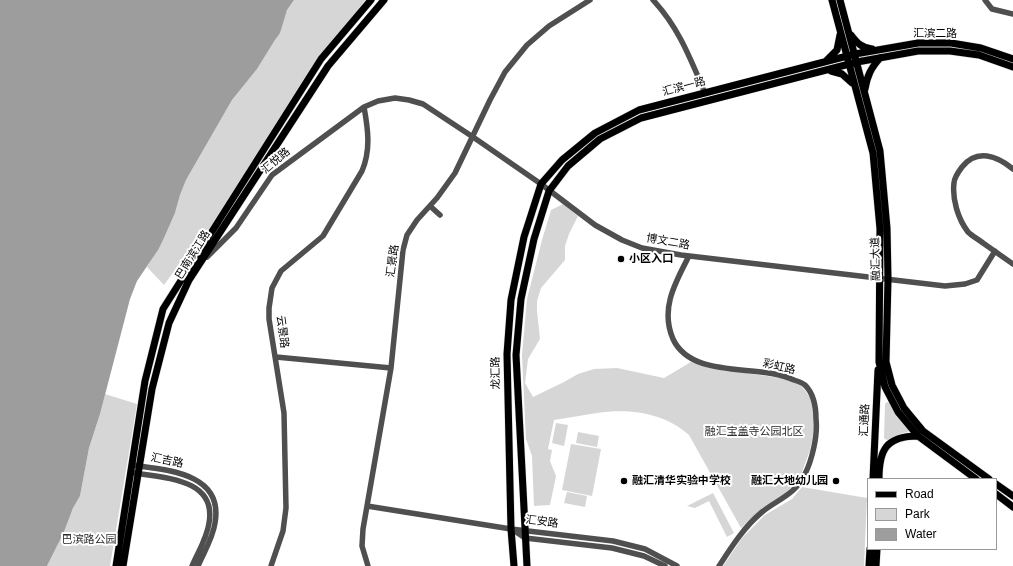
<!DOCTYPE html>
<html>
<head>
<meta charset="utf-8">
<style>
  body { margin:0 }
  #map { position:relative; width:1013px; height:566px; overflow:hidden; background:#fff; font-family:Arial,sans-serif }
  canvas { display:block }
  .legend { position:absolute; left:867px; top:478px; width:130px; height:72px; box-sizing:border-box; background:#fff; border:1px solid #999; margin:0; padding:5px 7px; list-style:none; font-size:12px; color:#000 }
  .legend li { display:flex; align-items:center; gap:8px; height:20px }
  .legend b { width:20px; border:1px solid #999 }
</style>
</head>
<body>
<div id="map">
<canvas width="1013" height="566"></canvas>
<ul class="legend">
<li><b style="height:5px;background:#000"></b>Road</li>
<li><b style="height:11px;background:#d6d6d6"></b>Park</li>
<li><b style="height:11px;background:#9d9d9d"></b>Water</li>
</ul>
</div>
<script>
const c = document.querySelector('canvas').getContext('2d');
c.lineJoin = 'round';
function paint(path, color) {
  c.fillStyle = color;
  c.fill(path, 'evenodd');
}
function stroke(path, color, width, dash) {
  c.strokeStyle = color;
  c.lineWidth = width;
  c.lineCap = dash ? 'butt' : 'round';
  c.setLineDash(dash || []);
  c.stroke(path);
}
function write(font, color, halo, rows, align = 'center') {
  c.font = font + ' Arial,"Noto Sans SC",sans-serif';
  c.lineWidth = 4;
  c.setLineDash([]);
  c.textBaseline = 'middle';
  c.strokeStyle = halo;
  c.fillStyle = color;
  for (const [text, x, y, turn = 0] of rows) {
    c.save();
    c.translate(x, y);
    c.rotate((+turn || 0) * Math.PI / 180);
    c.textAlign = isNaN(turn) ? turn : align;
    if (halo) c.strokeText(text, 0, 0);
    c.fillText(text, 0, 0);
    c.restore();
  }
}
const green = new Path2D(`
  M294,0H365L199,248L180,263L164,285L147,267L164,238L175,213L180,195L186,180L232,100L257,69L275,40L282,25L287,10Z
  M563,204L578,216L569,234L565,246V260L541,288L537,301V311L540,339L528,359L525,383L533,397L564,382L578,374L594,369L617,368L664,378L691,362L717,369L787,379L802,386L813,402L815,425L810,450L802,472L796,484L787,493L761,509L741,528L689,435C665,413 629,408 597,413C582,415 569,418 554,420L548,449L552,450L550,461L556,476L550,505L534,506L532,456L526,439L522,355L527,299L542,240L551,210Z
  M105,394L137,404L110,566H47L64,532L73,508L80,496L89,448L100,414Z
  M887,402L890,403L909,430L908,432L903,433L887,440L885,439L884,438L885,404Z
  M556,423L568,425L564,446L552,443Z
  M578,432L599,436L597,447L576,443Z
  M571,444L601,449L592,496L562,490Z
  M802,487L867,498L864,566H723L742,538L765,515L792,499Z
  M567,492L587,496L585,507L564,503Z
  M713,493L734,533L727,537L709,501L695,508L687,506Z`);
const water = new Path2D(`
  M0,0H294L287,10L280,33L275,40L257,69L232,100L186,180L180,195L175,213L164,238L158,250L137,281L130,299L100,414L89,448L80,496L73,508L64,532L47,566H0Z`);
const minor = new Path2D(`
  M653,0C679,28 690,58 705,93
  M985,0L992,9L1013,14
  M1013,169C997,156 977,148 962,167C959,171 954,178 954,183C952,199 958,219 968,232C972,236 978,239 983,243C993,250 1003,257 1013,264
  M430,206L440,215
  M689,256C675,283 660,309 673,339C692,380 759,363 794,380C797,381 803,383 805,385C814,394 816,407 816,419C818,435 812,460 805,474C795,495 778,499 762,512C744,527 732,546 719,566
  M207,257L236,228L272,175L364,107L378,101L395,98L409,100L423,104L473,137L541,184L595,225L622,240L642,248L681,255L945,286L965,284L977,280L995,251
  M276,357L391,368
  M132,465C167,470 224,473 215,523C213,538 204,552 198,566
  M135,473C165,478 217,479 209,523C207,538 198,552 192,566
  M367,506L511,529L613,541L645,549L677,566
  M513,530L525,538L612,548L644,556L665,566
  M271,566L283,531L286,508L284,413L269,319V308L272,288L281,271L323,236L362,171C371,150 368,129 364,107
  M368,566L362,546L363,529L391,368L403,250L407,235L417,220L437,198L455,173L490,100L505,72L527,45L549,26L590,0`);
const major = new Path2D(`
  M832,0L873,153L880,229L879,362L885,387L898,412L918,436L976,479
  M840,0L880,151L887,228L888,279L886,362L892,385L904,408L923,431L989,479
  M851,35C857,43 862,48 872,49
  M827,60L837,50L840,35
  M831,71L842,74L852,83
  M865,89C867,76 871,68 880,58
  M873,479L878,370
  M879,479C879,450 886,436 918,436
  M996,484L1013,496
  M996,494L1013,507
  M116,566L145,381L163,309L321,59L371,0
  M123,566L152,389L169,323L189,280L328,66L384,0
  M514,566L511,529L507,354L511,300L524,237L541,184L562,160L595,133L639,110L855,54L918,43H951L981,48L1013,59
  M527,566L516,355L521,299L534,239L549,191L568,166L600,139L641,118L857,62L918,51H950L979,55L1013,67
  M869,566L870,549
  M876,566L877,549`);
const markers = [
  [621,259,4,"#000"],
  [624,481,4,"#000"],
  [836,481,4,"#000"]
];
const streetNames = [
  ["汇滨二路",935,34],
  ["汇滨一路",684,87,-15],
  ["汇悦路",276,161,-40],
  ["博文二路",668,242,10],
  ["巴南滨江路",193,255,-58],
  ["融汇大道",876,259,-91],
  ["汇景路",393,261,-82],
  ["云景路",282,332,82],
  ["彩虹路",779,367,13],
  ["龙汇路",496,373,-91],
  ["汇通路",865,420,-87],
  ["汇吉路",167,461,12],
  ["汇安路",542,522,7]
];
const poiNames = [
  ["小区入口",629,259],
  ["融汇清华实验中学校",632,481],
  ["融汇大地幼儿园",828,481,"right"]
];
const parkNames = [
  ["融汇宝盖寺公园北区",754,432],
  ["巴滨路公园",89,540]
];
paint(green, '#d6d6d6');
paint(water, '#9d9d9d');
stroke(major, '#dbdbdb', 8);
stroke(minor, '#4f4f4f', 5.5);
stroke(major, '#000', 7);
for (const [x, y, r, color] of markers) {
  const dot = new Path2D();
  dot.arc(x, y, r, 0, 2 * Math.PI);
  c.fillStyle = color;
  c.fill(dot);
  stroke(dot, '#fff', 1.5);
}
write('11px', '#000', '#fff', streetNames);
write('bold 11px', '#000', '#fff', poiNames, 'left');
write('11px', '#2d2d2d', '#fff', parkNames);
</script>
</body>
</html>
